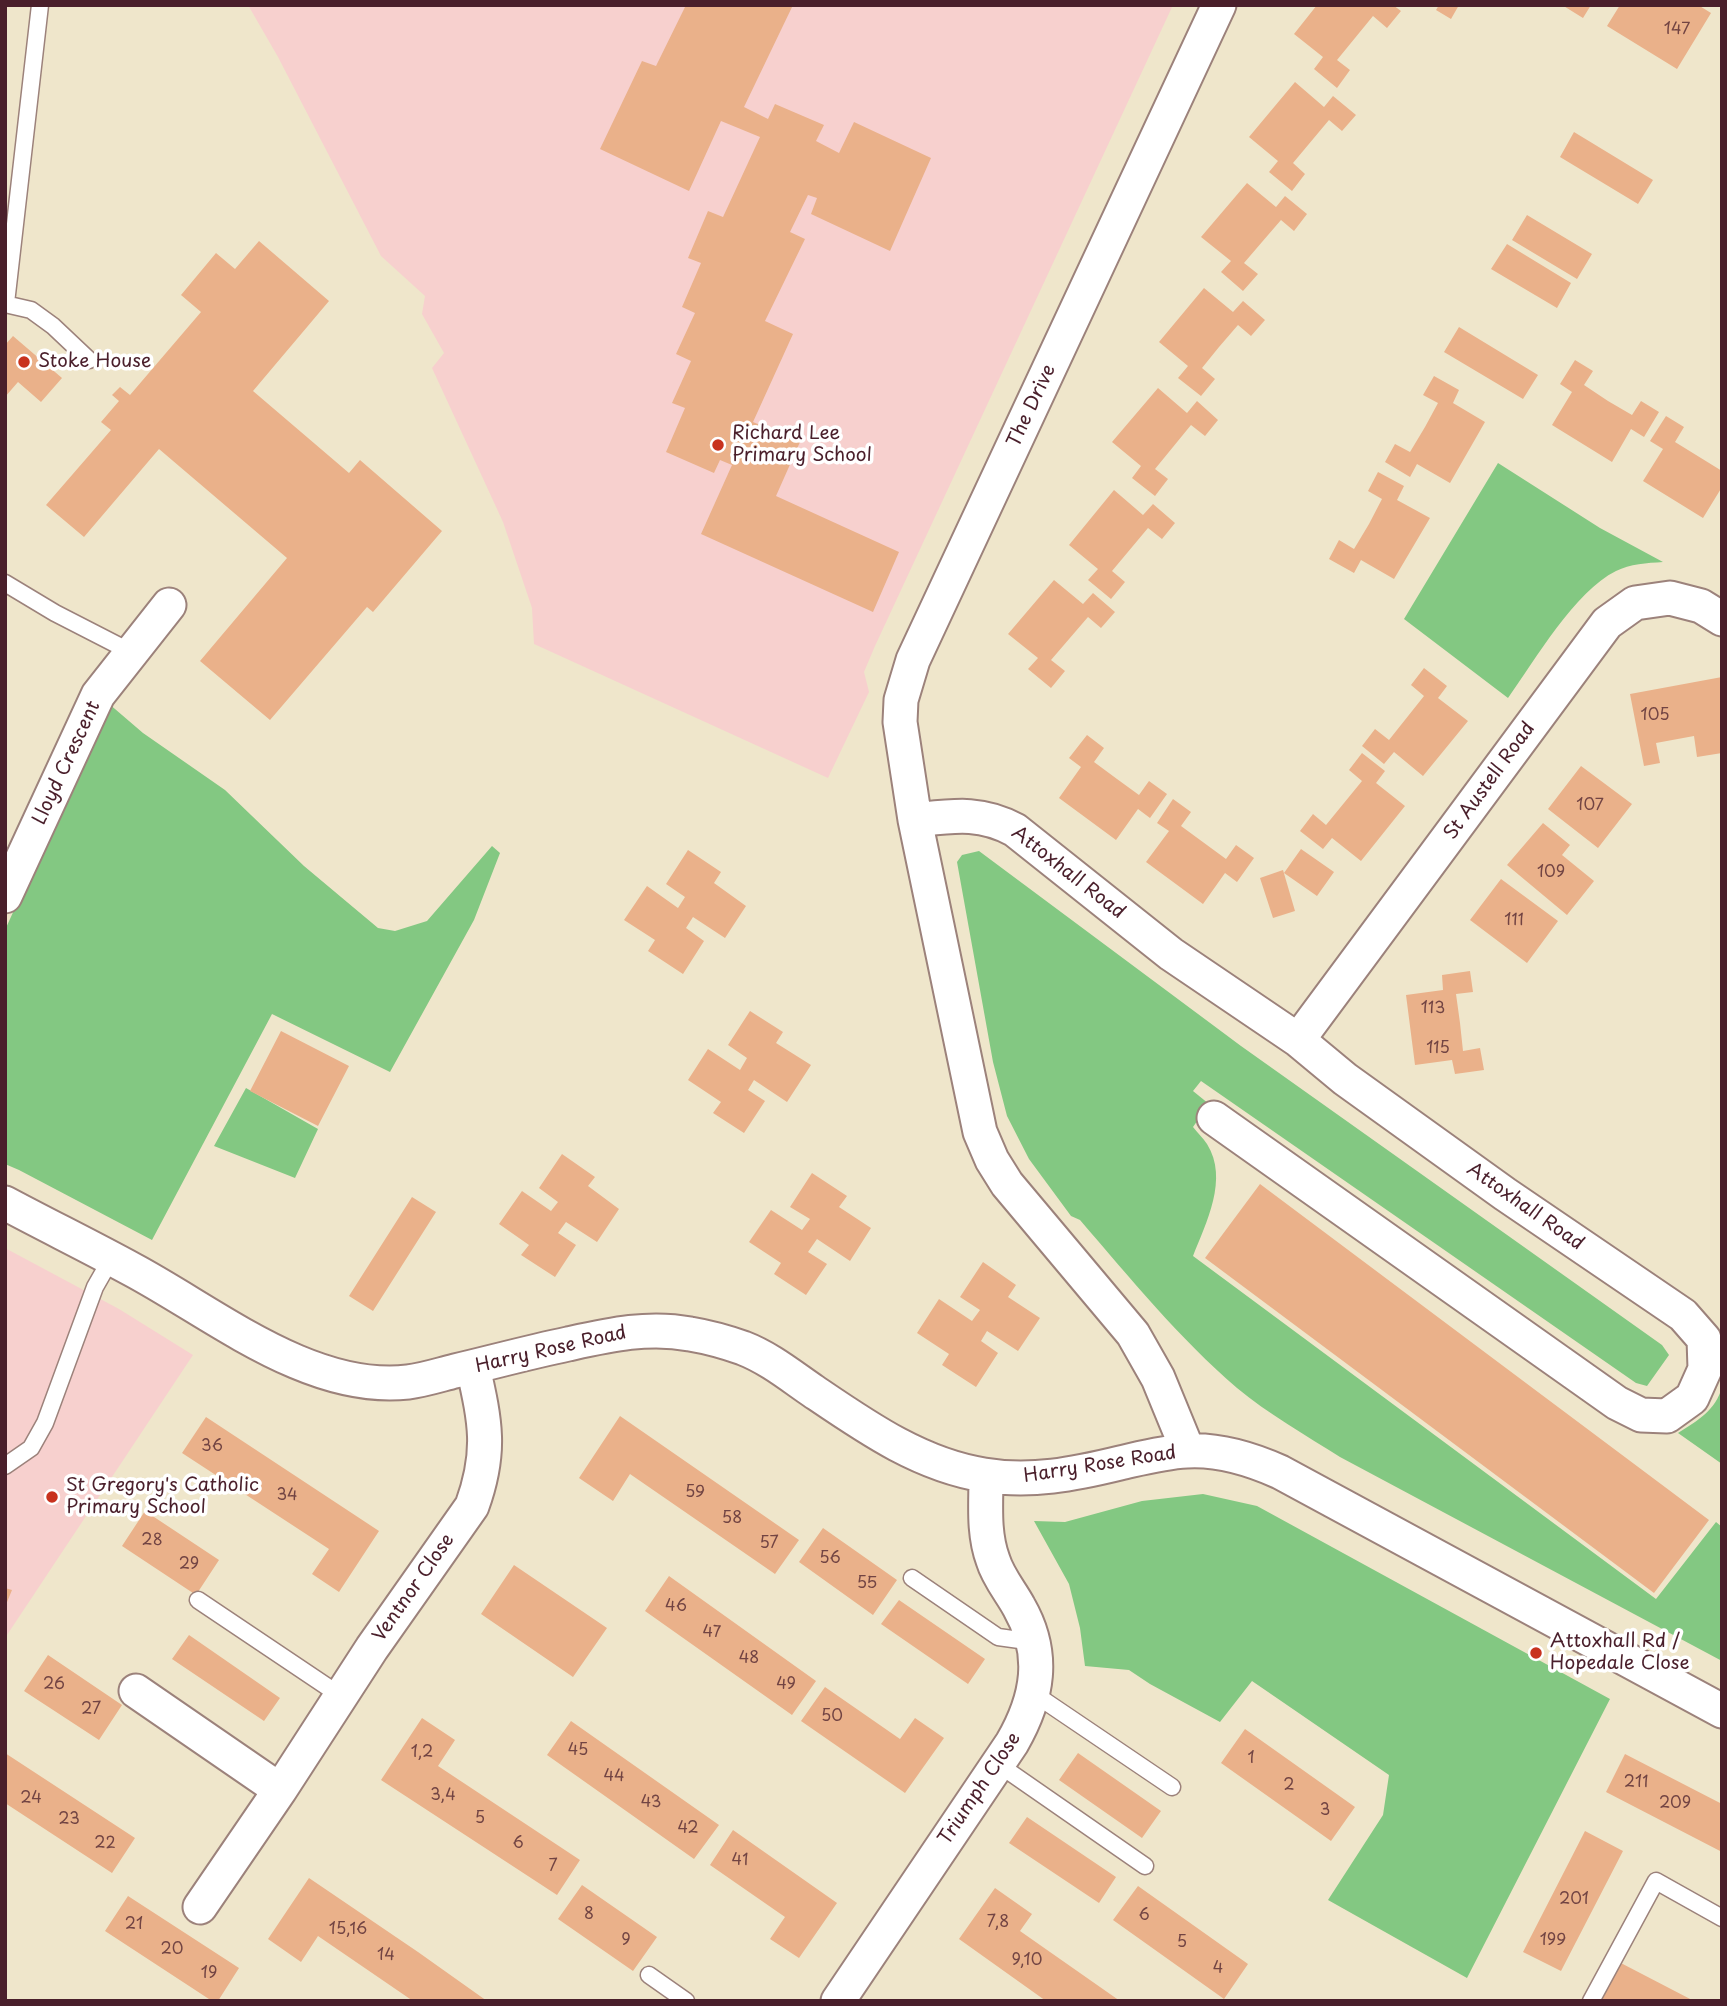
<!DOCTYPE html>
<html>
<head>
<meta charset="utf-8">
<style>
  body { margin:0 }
  #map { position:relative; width:1727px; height:2006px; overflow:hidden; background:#efe6cb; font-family:"Playpen Sans",sans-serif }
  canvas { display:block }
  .frame { position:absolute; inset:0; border:7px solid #4a1f2b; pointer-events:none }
</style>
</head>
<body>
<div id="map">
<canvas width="1727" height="2006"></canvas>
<div class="frame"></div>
</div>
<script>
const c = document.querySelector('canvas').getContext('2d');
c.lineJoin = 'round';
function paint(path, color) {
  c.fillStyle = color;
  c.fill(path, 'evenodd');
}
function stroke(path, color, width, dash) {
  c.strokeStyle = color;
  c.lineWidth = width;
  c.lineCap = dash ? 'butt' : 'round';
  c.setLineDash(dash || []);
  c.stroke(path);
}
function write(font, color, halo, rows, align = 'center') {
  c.font = font + ' "Playpen Sans",sans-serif';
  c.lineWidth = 7;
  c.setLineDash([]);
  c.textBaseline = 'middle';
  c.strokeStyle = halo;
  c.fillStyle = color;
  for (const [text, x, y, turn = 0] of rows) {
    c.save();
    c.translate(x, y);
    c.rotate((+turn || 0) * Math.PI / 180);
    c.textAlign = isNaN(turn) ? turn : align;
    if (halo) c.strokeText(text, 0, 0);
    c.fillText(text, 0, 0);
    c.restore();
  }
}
const built = new Path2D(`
  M248,5H1173L875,646L864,672L869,692L828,778L534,644L532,608L503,522L432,368L444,353L422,314L425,296L381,256L278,57Z
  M5,1248L119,1309L193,1355L5,1638Z`);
const green = new Path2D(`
  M1498,463L1600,528L1663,562C1647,563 1630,564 1616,571C1575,591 1535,660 1508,698L1404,619Z
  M108,703L143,733L225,790L304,866L378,928L395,931L427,921L492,846L500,853L474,920L390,1072L272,1014L152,1240L19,1170L5,1164V930Z
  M979,851L1241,1046L1662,1345L1669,1355L1647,1386L1636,1383L1201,1081L1193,1091L1209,1104L1193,1127C1197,1132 1203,1138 1207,1144C1229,1179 1206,1223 1193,1256L1656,1599L1716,1522L1722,1527V1661L1340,1457C1307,1436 1267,1413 1237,1388C1179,1338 1130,1278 1080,1220L1071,1216L1029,1159L1007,1116L993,1062L957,862L962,855Z
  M246,1088L318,1129L295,1178L214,1146Z
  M1722,1387V1464L1678,1433C1697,1421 1716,1410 1722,1387Z
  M1203,1494L1257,1506L1610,1699L1467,1978L1328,1900L1383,1815L1389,1775L1252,1681L1220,1722L1150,1684L1129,1670L1085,1666L1080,1628L1069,1584L1034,1521L1065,1522L1142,1501Z`);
const building = new Path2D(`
  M686,5H793L744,107L768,119L775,104L824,125L816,141L839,153L854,122L931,158L890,251L811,214L817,198L808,195L790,232L805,239L765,321L793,334L753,422L800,442L776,496L899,552L873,612L701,534L732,465L720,460L714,473L666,452L685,408L672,403L691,361L676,354L695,313L682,307L701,263L688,258L708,211L723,217L760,137L721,121L689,191L600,149L642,61L656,66Z
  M1317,5H1393L1401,11L1387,28L1373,16L1337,60L1350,70L1337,88L1314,69L1323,57L1294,34Z
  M1439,5H1459L1451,19L1436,10Z
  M1562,5H1591L1583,18Z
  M1620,5H1698L1711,13L1677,69L1607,26Z
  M1295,82L1324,107L1333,96L1356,115L1342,131L1329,120L1293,163L1305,174L1292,191L1269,172L1278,161L1249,137Z
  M1574,132L1653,180L1638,204L1560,157Z
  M1247,183L1276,207L1285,196L1307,214L1294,231L1281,220L1262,242L1244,263L1258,274L1243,291L1221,272L1231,261L1201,237Z
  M1527,215L1592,254L1577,279L1512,240Z
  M259,241L329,301L253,391L349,473L360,460L442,531L373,612L367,607L270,720L200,661L287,558L159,449L84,537L46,505L111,430L101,422L119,401L112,395L120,387L130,395L201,312L181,295L216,253L235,269Z
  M1507,244L1571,283L1557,308L1491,269Z
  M1204,288L1233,312L1243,301L1265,320L1251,336L1238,325L1219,347L1202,368L1215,379L1201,396L1178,378L1188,366L1159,342Z
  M1459,327L1538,375L1523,399L1444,352Z
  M13,336L62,378L41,402L18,382L5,397V345Z
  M1575,360L1593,371L1584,385L1608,401L1632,415L1641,401L1659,412L1644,437L1631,429L1612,462L1552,425L1572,392L1560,384Z
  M1434,376L1459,390L1453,403L1485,422L1450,483L1417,464L1410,477L1385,462L1395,444L1410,452L1425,427L1438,403L1423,395Z
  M1158,388L1187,413L1197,401L1218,420L1205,436L1191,425L1155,469L1168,479L1155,496L1132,478L1141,466L1112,442Z
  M1666,416L1684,427L1675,442L1722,471V487L1703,518L1643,481L1663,449L1650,441Z
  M1378,472L1404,486L1397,500L1430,518L1394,579L1361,560L1354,573L1329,559L1339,540L1354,549L1369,524L1382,499L1368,491Z
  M1114,490L1143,515L1153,504L1175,523L1162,539L1148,528L1112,571L1125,582L1111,599L1088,580L1098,569L1069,545Z
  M1054,580L1083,604L1093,593L1115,612L1101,628L1088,617L1051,660L1065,671L1051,688L1028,669L1038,658L1008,634Z
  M1424,668L1447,686L1438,698L1468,721L1423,776L1394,752L1384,764L1362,746L1375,729L1389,740L1424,696L1411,685Z
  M1722,677V753L1697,757L1694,736L1656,743L1660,763L1644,766L1630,694Z
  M1087,735L1104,748L1094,762L1117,779L1139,795L1149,781L1167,794L1150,818L1138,809L1116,840L1059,798L1081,767L1069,758Z
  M1362,753L1385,771L1376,783L1405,806L1361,861L1332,838L1323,849L1300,831L1313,814L1326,825L1362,781L1349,770Z
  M1581,766L1632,804L1598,848L1548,809Z
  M1173,799L1191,812L1181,826L1226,859L1236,845L1254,858L1237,882L1225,873L1203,904L1146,862L1169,831L1157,823Z
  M1543,823L1570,845L1562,855L1594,881L1567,915L1507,865Z
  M1301,849L1334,872L1317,896L1284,873Z
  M688,850L721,872L714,883L746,906L725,938L693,917L686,928L704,941L683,974L648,951L655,940L624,920L647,886L678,908L685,897L666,884Z
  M1283,870L1295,911L1273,918L1260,878Z
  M1501,879L1558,921L1527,963L1470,920Z
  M1470,971L1473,992L1456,994L1460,1023L1463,1051L1480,1048L1484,1070L1455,1074L1452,1060L1415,1065L1406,995L1443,990L1442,975Z
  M750,1011L783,1032L776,1043L811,1065L787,1102L754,1080L748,1090L765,1101L744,1133L713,1113L721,1102L688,1080L708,1049L740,1070L747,1058L728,1045Z
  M281,1031L349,1066L318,1126L250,1091Z
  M562,1154L595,1177L588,1186L619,1209L597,1242L566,1222L558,1233L576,1245L555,1277L521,1255L529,1245L499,1224L522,1191L551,1211L558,1202L539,1188Z
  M812,1173L847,1196L839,1207L871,1228L850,1261L817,1239L808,1252L827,1264L806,1295L774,1274L781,1263L749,1242L771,1210L802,1230L810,1219L790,1207Z
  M1260,1184L1709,1520L1654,1593L1205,1258Z
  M412,1197L436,1212L373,1311L349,1296Z
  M983,1262L1016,1285L1008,1297L1040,1318L1018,1351L987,1331L981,1341L998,1353L976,1387L942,1365L949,1354L917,1333L939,1299L972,1321L980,1310L960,1297Z
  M620,1416L799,1540L775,1574L630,1474L613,1501L579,1478Z
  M206,1417L379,1531L339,1592L312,1574L329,1549L182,1453Z
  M145,1511L219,1560L196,1595L122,1546Z
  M823,1528L897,1580L873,1615L799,1562Z
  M514,1565L607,1628L573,1677L481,1614Z
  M669,1576L816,1681L792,1715L645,1611Z
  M5,1588L12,1590L5,1607Z
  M899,1600L985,1659L968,1684L881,1624Z
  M189,1635L280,1698L264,1721L172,1659Z
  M48,1655L122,1705L99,1740L24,1691Z
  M825,1687L900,1739L915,1718L944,1738L905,1793L801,1721Z
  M422,1718L455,1740L438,1766L580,1860L557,1895L381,1780Z
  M571,1721L719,1825L694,1859L547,1755Z
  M1245,1729L1355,1807L1331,1841L1221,1763Z
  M5,1753L135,1838L112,1873L5,1803Z
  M1078,1753L1161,1811L1142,1838L1059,1780Z
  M1625,1754L1722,1804V1852L1606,1792Z
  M1027,1817L1116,1877L1099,1903L1009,1843Z
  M733,1830L837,1903L799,1958L770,1939L785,1917L710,1865Z
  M1585,1831L1623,1851L1561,1971L1523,1952Z
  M309,1878L418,1952L487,2001H413L318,1936L301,1962L268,1939Z
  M582,1885L657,1937L633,1971L558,1919Z
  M1138,1886L1248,1964L1224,1999L1113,1920Z
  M995,1888L1032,1914L1020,1931L1120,2001H1046L959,1939Z
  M128,1896L239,1968L218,2001H212L105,1931Z
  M1617,1961L1694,2001H1600L1597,1999Z`);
const service = new Path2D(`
  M6,303L40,5
  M5,304L31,310L53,326L89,360
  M5,583L55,613L131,652
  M5,1466L31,1448L45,1423L95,1287L111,1259
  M912,1578L998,1637L1034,1642
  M198,1600L341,1696
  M1033,1693L1172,1787
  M998,1764L1145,1866
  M649,1975L686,2001
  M1591,2001L1656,1881L1722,1918`);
const minor = new Path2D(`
  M915,820C953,816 980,811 1015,830L1171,954L1298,1040L1345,1079L1505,1194L1683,1315L1704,1339L1705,1369L1692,1398L1667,1416L1641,1415L1617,1403L1214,1118
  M5,896L98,695L169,605
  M1298,1040L1607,623L1635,603L1670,598L1701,606L1722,619
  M5,1203C48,1226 91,1247 133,1270C215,1314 310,1393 408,1382C424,1380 439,1375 455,1371C493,1362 530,1352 568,1344C609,1335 648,1326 690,1334C708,1337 726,1342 743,1348C769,1358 791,1376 813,1391C866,1427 920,1465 984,1475C1030,1483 1075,1474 1120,1463C1142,1458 1164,1452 1187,1451C1220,1449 1251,1459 1280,1472L1722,1711
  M1188,1451L1158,1378L1133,1334L1007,1184L992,1160L980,1132L915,820L900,722L901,700L913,660L1219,5
  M136,1691L280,1790L372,1648L472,1506C492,1451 485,1421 473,1367
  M200,1907L280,1790
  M838,2001L1012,1743C1038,1698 1046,1654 1019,1607C1011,1592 998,1577 993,1560C983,1533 986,1504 986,1476`);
const markers = [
  [24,362,7,"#c8321e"],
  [718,445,7,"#c8321e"],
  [52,1497,7,"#c8321e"],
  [1536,1653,7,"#c8321e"]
];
const numberNames = [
  ["147",1677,30],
  ["105",1655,716],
  ["107",1590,806],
  ["109",1551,873],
  ["111",1514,921],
  ["113",1433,1009],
  ["115",1438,1049],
  ["36",212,1447],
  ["59",695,1493],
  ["34",287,1496],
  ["58",732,1519],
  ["28",152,1541],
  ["57",769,1544],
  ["56",830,1559],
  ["29",189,1565],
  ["55",867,1584],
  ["46",676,1607],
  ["47",712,1633],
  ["48",749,1659],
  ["26",54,1685],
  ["49",786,1685],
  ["27",91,1710],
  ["50",832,1717],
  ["45",578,1751],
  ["1,2",422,1753],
  ["1",1251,1759],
  ["44",614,1777],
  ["211",1636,1783],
  ["2",1289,1786],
  ["3,4",443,1796],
  ["24",31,1799],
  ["43",651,1803],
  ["209",1675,1804],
  ["3",1325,1811],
  ["5",480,1819],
  ["23",69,1820],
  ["42",688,1829],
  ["22",105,1844],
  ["6",518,1844],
  ["41",740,1861],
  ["7",553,1867],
  ["201",1574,1900],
  ["8",589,1915],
  ["6",1144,1916],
  ["7,8",998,1923],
  ["21",134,1925],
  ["15,16",348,1930],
  ["9",626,1941],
  ["199",1553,1941],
  ["5",1182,1943],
  ["20",172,1950],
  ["14",386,1956],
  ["9,10",1027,1961],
  ["4",1218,1969],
  ["19",209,1974]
];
const poiNames = [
  ["Stoke House",38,362],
  ["Richard Lee",732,434],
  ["Primary School",732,456],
  ["St Gregory's Catholic",66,1486],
  ["Primary School",66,1508],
  ["Attoxhall Rd /",1550,1642],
  ["Hopedale Close",1550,1664]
];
const streetNames = [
  ["The Drive",1032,406,-65],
  ["Lloyd Crescent",67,763,-65],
  ["St Austell Road",1490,781,-54],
  ["Attoxhall Road",1068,873,38],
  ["Attoxhall Road",1525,1207,35],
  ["Harry Rose Road",551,1350,-13],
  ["Harry Rose Road",1100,1465,-9],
  ["Ventnor Close",414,1588,-55],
  ["Triumph Close",980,1789,-56]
];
paint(built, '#f7d0ce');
paint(green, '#83c882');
paint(building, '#eab18a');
stroke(service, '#9c827b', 19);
stroke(minor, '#9c827b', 37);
stroke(service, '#fff', 16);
stroke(minor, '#fff', 33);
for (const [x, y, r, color] of markers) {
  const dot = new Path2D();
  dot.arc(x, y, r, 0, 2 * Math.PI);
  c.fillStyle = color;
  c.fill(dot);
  stroke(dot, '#fff', 2.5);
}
write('16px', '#724443', null, numberNames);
write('19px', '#4a1f2b', '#fff', poiNames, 'left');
write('19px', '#4a1f2b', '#fff', streetNames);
</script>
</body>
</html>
